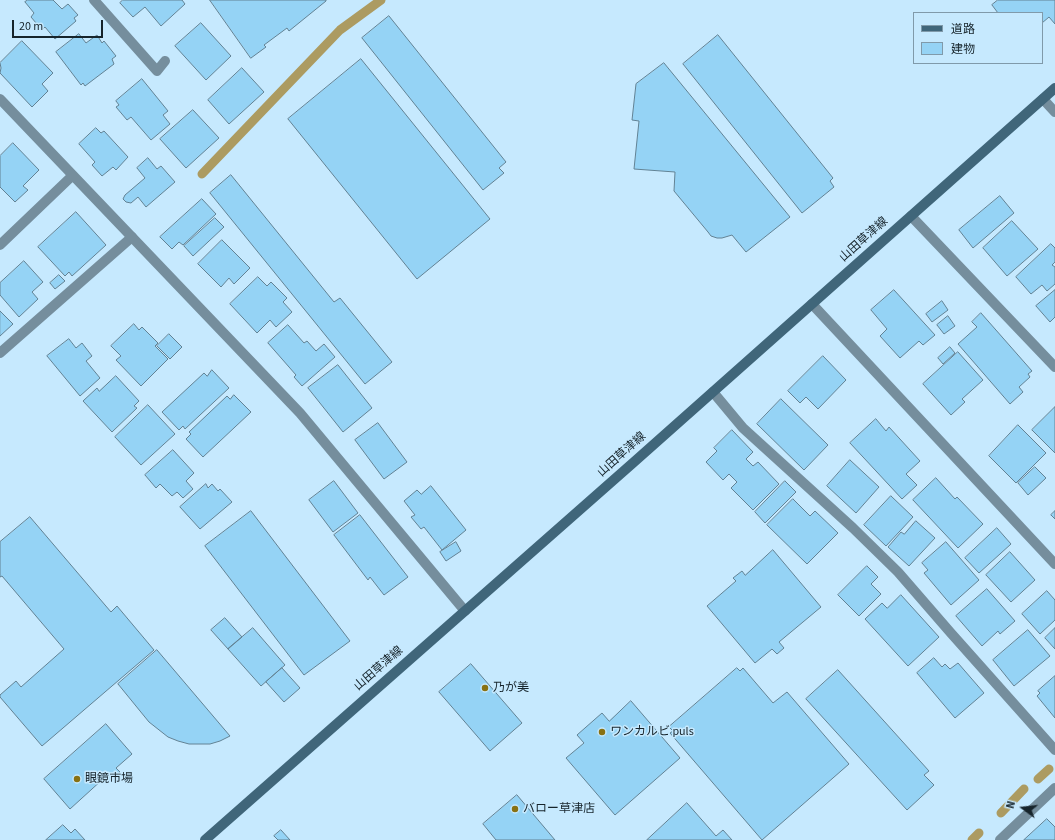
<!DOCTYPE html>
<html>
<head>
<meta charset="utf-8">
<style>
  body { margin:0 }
  #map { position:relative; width:1055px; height:840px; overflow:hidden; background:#c6e9fe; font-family:"Source Sans 3","Noto Sans JP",sans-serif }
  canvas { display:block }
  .legend { position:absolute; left:913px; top:12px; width:130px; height:52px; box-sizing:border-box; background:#c6e9fe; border:1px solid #809aaa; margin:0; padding:5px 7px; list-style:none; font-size:12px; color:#16242b }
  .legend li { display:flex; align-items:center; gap:8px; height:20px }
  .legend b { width:20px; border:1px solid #809aaa }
  .north { position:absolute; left:1003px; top:788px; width:40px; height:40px; -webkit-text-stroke:3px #c6e9fe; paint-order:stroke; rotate:285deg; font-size:11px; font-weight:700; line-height:16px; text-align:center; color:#16242b }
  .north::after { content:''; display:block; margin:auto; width:14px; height:18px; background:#16242b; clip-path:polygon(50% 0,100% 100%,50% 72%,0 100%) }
  .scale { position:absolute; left:12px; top:20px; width:91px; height:18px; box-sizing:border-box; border:2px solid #16242b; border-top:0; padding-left:5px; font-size:12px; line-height:14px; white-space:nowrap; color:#16242b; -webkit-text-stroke:3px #c6e9fe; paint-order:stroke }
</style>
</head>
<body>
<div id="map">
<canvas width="1055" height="840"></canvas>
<ul class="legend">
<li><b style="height:5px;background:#40667a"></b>道路</li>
<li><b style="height:11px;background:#95d3f5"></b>建物</li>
</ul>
<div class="north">N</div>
<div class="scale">20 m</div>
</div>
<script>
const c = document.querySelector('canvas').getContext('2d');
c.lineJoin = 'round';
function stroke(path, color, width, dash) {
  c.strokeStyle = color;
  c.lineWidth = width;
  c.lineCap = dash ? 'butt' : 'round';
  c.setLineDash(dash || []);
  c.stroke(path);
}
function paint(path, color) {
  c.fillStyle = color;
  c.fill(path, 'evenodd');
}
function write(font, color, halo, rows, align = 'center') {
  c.font = font + ' "Source Sans 3","Noto Sans JP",sans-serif';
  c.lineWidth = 3;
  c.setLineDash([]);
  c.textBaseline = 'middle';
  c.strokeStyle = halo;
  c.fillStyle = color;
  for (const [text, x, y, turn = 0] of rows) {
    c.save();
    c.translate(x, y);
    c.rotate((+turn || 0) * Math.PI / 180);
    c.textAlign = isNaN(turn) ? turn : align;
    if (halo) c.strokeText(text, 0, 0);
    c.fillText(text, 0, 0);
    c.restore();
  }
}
const stream = new Path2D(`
  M202,174L340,30L381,0
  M1038,779L1049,769
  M1001,813L1024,789
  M972,840L979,833`);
const building = new Path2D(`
  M28,0H53L62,9L68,4L78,15L74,18L76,21L55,39L45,27L42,30L31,17L34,13L25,2Z
  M123,0H182L185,4L161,26L145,7L133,17L120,3Z
  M210,0H326V1L289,31L287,28L264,45L266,47L251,58Z
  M998,0H1055V24L1049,17L1042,23V13H998L992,5Z
  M389,16L506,162L499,168L504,173L483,190L362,38Z
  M201,23L231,56L206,80L175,46Z
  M79,34L86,43L97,35L102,43L104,41L116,56L112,59L114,64L85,86L83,83L81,85L56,52Z
  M718,35L833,178L830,181L834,187L802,213L683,64Z
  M22,41L53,73L42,84L48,91L32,107L0,73L1,68L0,63Z
  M361,59L490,219L417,279L288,119Z
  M664,63L790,217L746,252L732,235L722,238H717L711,236L708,232L674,191L675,172L634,169L639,121L632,120L636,84Z
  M242,68L264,92L229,124L208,100Z
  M142,79L168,111L163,115L170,124L151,140L131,117L127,120L116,107L119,105L116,101Z
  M193,110L219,138L186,168L160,139Z
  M96,128L101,133L104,131L128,157L116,170L113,167L102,176L92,165L95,162L79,144Z
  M13,143L39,170L23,186L28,190L15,202L0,187V156Z
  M148,158L157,169L161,166L175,182L146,207L138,197L131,203L126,202L123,199L125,195L145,178L137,168Z
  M231,175L334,302L340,298L392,362L365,384L210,193Z
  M1000,196L1014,213L973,248L959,230Z
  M202,199L216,214L183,245L179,242L172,249L160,237Z
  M76,212L106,245L72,276L69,272L65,276L38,247Z
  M215,218L224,227L193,256L184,246Z
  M1012,221L1038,249L1007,276L983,248Z
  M222,240L250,268L234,284L229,278L221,287L198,264Z
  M1051,244L1055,248V262L1052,265L1055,267V284L1047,291L1042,285L1031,294L1016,277Z
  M24,261L43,282L32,292L38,299L19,317L0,295V283Z
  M59,275L65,281L55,289L50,283Z
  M258,277L267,286L271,282L287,298L283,302L292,312L276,327L270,320L257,333L230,304Z
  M894,290L935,335L923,345L919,341L900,358L880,336L887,329L871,310Z
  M1055,290V317L1050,322L1036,306Z
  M942,301L948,310L932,322L926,314Z
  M0,311L13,324L0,336Z
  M981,313L1032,371L1028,374L1030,377L1019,387L1023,392L1010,404L958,344L977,327L972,322Z
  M948,316L955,326L944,334L937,325Z
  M134,324L139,330L142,327L158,343L155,346L168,359L141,386L116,360L121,356L111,346Z
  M288,325L304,343L307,341L316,351L324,344L335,357L302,386L294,377L296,375L268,343Z
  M169,334L182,347L170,359L157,346Z
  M69,339L76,348L82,343L92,356L86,361L100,378L80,396L47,356Z
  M950,347L955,353L943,364L938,358Z
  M958,352L983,380L962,399L965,402L951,415L923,384Z
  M823,356L846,380L818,409L806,397L800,403L788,391Z
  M338,365L372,408L343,432L308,388Z
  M212,370L229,388L185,429L183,426L179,430L162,412L204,373L207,376Z
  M116,376L139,401L134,406L137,408L112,432L83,401L97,388L99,391Z
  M234,395L251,412L203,457L186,439L191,434L189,432L227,396L230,399Z
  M781,399L828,445L804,470L757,424Z
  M148,405L175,434L141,465L115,437Z
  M1055,407V453L1032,430Z
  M876,419L886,431L889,427L920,461L906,474L917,485L902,499L850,443Z
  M378,423L407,462L384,479L355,440Z
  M1018,425L1046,453L1016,483L989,456Z
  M732,430L753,452L746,459L753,466L758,462L779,484L753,510L731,488L737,482L729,474L723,480L706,462L717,451L714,448Z
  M173,450L194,473L186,481L193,489L183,498L177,492L172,496L160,484L156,488L145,475Z
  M850,460L879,487L856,513L827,486Z
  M1035,467L1046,478L1028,495L1018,483Z
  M936,478L955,499L957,497L983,524L958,548L913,500Z
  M334,481L358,513L333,532L309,500Z
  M785,481L796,492L765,523L755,512Z
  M206,484L208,488L212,484L218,491L220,489L232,502L200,529L180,507Z
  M431,486L466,530L442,550L424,527L421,529L411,517L415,515L404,501L417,490L421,494Z
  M891,496L913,517L886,546L864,525Z
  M793,499L810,516L815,511L838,533L807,564L767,525Z
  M251,511L350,641L304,675L205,546Z
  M1055,511V519L1051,515Z
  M360,515L408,577L384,595L370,577L368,580L334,535Z
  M30,517L111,612L117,606L154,650L42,746L0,697V695L16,681L21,687L64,649L2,576L0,577V542Z
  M916,521L935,538L909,566L888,547L901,532L904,534Z
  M997,528L1011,544L979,573L965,558Z
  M456,542L461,551L446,561L440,552Z
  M946,542L979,580L951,605L924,573L928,570L922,563Z
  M773,550L821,607L779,642L784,648L777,654L772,649L755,663L707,606L736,581L733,578L742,571L745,575Z
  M1010,552L1035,580L1011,602L986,575Z
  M867,566L878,577L871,584L881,594L859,616L838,595Z
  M987,589L1015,621L1000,634L998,631L982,646L956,616Z
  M1047,591L1055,600V620L1040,634L1022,614Z
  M901,595L939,637L908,666L865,619L882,603L887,608Z
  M225,618L242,637L228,649L211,630Z
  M253,628L285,665L261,686L228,649Z
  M1055,628V649L1045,638Z
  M1028,630L1050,656L1014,686L993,660Z
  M157,650L230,736L220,741L210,744H189L178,741L168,737L149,722L118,684Z
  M934,658L942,667L945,664L950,669L958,663L984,693L955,718L917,673Z
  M471,664L522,723L490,751L439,692Z
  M282,668L300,688L284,702L266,682Z
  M737,668L740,671L743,668L773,703L787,692L849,764L762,840L670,733L673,731L669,727Z
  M838,670L929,771L924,775L934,785L907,810L806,699Z
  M1055,676V718L1037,696L1040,693L1038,691Z
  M631,701L680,758L615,815L566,758L584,743L577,735L602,713L609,721Z
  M106,724L132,754L116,768L120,772L107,783L103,779L70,809L44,779Z
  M517,795L555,840H496L483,824Z
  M687,803L716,836L723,830L732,840H647Z
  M1047,819L1055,827V840H1024Z
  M63,825L71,833L75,829L85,840H46Z
  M281,830L290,840H278L274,836Z`);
const service = new Path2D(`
  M94,0L157,71L165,61
  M1043,99L1055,112
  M0,353L132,237`);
const minor = new Path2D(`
  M0,99L300,413L465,611
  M911,216L1055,367
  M0,245L72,176
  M812,304L1055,564
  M713,392L743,428L853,528L898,572L950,632L1055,750
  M1000,840L1055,788`);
const secondary = new Path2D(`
  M205,840L634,462L1055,88`);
const markers = [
  [485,688,4,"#887112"],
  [602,732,4,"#887112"],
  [77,779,4,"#887112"],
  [515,809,4,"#887112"]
];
const streetNames = [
  ["山田草津線",864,240,-42],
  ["山田草津線",622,455,-42],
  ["山田草津線",379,669,-41]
];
const poiNames = [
  ["乃が美",493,688],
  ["ワンカルビ puls",610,732],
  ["眼鏡市場",85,779],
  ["バロー草津店",523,809]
];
stroke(stream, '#ac9b61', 9);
paint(building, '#95d3f5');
stroke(building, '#628294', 1);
stroke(service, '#758e9d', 10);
stroke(minor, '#758e9d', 10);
stroke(secondary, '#40667a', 10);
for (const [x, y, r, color] of markers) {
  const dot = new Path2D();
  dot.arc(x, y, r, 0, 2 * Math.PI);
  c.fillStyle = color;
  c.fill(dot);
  stroke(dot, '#c6e9fe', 1.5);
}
write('12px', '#16242b', '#c6e9fe', streetNames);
write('12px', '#16242b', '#c6e9fe', poiNames, 'left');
</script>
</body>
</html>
